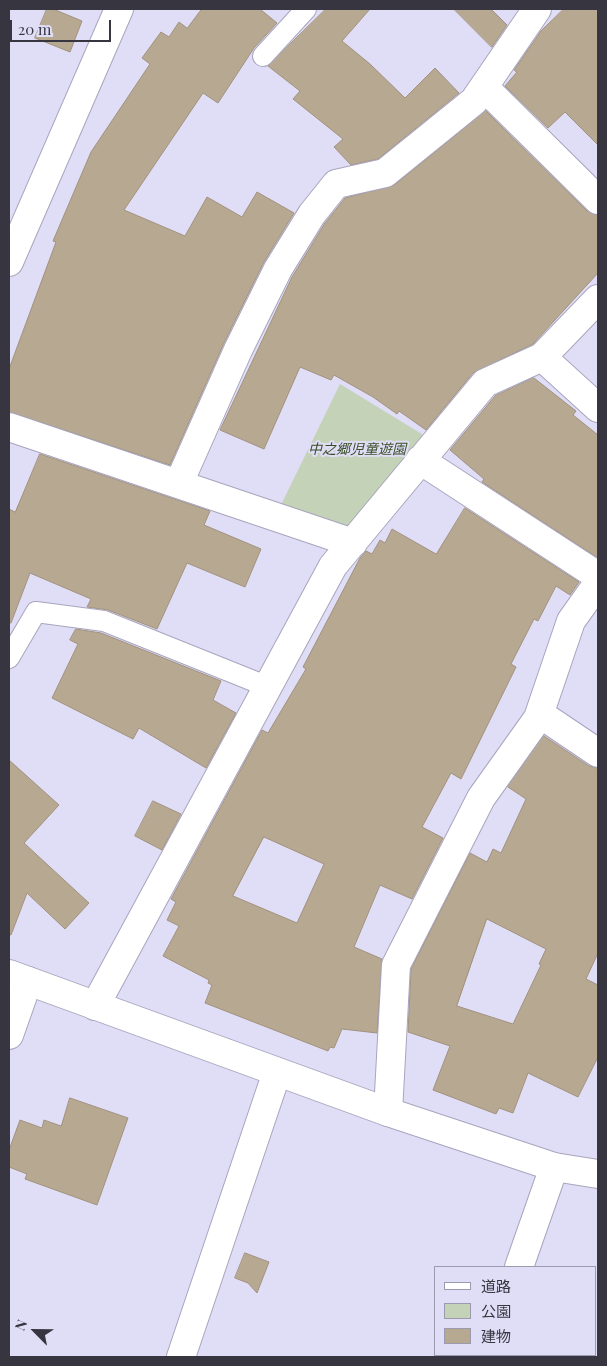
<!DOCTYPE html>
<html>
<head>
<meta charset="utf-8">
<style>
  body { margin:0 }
  #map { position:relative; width:607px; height:1366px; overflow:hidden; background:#e0ddf7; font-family:"Playfair Display","Noto Sans JP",serif }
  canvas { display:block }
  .frame { position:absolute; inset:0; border:10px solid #373640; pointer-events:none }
  .legend { position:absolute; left:434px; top:1266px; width:162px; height:90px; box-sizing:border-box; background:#e0ddf7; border:1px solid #9c9aae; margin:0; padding:6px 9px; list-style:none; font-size:15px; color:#373640 }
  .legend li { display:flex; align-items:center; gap:10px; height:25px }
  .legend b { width:25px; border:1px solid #9c9aae }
  .north { position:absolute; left:10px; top:1306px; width:50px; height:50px; -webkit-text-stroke:4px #e0ddf7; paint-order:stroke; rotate:293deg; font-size:14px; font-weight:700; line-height:20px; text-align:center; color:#373640 }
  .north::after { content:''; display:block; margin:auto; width:18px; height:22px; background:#373640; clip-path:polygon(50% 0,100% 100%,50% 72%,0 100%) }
  .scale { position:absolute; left:10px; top:20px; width:101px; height:22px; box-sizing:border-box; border:2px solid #373640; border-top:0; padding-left:6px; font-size:15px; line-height:18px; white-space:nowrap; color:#373640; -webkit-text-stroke:4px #e0ddf7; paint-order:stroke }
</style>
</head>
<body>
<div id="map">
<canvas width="607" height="1366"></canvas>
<div class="frame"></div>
<ul class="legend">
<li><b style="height:6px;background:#fff"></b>道路</li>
<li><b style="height:14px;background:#c4d2b8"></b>公園</li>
<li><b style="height:14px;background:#b7a892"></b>建物</li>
</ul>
<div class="north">N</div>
<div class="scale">20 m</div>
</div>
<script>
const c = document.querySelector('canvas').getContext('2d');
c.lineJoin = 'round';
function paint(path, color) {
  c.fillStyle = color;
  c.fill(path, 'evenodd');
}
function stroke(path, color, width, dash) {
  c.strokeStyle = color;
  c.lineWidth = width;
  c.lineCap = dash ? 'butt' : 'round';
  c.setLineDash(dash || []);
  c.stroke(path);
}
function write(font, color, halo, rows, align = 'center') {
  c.font = font + ' "Playfair Display","Noto Sans JP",serif';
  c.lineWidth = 4;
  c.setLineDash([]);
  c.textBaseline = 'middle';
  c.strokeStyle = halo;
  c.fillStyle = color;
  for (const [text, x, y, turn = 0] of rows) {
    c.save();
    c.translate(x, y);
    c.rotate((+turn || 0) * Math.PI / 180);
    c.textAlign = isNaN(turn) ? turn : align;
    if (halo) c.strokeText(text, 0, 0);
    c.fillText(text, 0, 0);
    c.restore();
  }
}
const green = new Path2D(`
  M340,384L425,436L351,532L279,509Z`);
const building = new Path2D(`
  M47,9H53L82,21L70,52L35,38Z
  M202,9H260L277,23L254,48L218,103L203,93L124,210L185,236L207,197L242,217L257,192L294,213L264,262L224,343L170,465L9,412V369L56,242L53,241L91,152L150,64L142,58L161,32L169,37L179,22L187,28Z
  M326,9H370L342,41L370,64L405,98L435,68L459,93L378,159L351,165L334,147L343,139L293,99L300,91L268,66Z
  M454,9H491L507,25L492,47Z
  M564,9H598V145L565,112L548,128L505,86L517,72L514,70L541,31Z
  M486,111L587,211L598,215V273L533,344L473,373L426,430L399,411L397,414L373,397L334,375L331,380L300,367L264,449L220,430L292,277L325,223L345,198L394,185Z
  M534,378L576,411L573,415L598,435V558L482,482L484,479L450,450L495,396Z
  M40,454L210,511L204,525L261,549L245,587L187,563L157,629L108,610L87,607L91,599L30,573L11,623H9V509L15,512Z
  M465,508L579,582L570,595L556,586L538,621L534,619L511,664L516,667L461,779L451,773L422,827L443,838L412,899L380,885L354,947L382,959L377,1033L342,1029L334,1048L330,1047L328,1051L205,1003L212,985L208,983L209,980L163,956L179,926L167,920L176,902L171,899L262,730L268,733L306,669L303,667L360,558L366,551L372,554L380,540L385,543L392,529L436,554ZM264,837L324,864L297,923L233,896Z
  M76,629L101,633L221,681L213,700L236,713L206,768L139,728L133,739L52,698L78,644L70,640Z
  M544,736L589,766L598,768V953L586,979L598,985V1057L578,1097L528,1073L513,1113L499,1108L496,1114L433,1090L450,1046L408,1032L411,969L470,853L487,862L493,849L501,853L526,799L508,787ZM487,919L546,949L539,964L541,965L513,1024L457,1006Z
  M9,760L59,805L24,843L89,903L65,929L27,893L11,935L9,934Z
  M153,801L181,814L162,850L135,836Z
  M70,1098L128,1118L97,1205L25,1179L27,1174L9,1167V1150L20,1120L42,1128L44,1120L61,1126Z
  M245,1253L269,1262L257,1293L248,1283L235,1278Z`);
const lane = new Path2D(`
  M263,56L306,9
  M9,658L36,612L104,621L266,686`);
const street = new Path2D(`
  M485,88L598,200
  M542,357L598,408
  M9,427L353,543
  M420,460L598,576
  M179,483L238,350L278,269L312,214L336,184L385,173L474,101L537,9
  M540,714L598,753
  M95,1006L333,566L485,383L542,357L598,299
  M9,1035L28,981
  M388,1112L396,965L481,798L538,718L571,621L598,583
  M519,1267L554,1167
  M181,1357L277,1072
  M487,1357L488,1355`);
const secondary = new Path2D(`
  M9,262L119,9
  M9,974L388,1112L554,1167L598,1174`);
const parkNames = [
  ["中之郷児童遊園",357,450]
];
paint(green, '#c4d2b8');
paint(building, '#b7a892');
stroke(building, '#a1927d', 1);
stroke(lane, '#a8a5bd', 22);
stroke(street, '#a8a5bd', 30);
stroke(secondary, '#a8a5bd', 30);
stroke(lane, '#fff', 20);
stroke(street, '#fff', 28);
stroke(secondary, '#fff', 28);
write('italic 14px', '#394e25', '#e0ddf7', parkNames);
</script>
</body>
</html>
